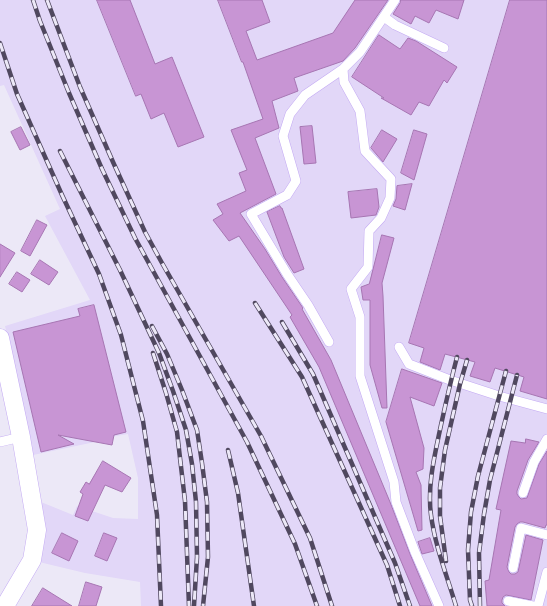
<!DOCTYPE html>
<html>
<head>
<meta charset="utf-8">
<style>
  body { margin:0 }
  canvas { display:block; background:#ece8f7 }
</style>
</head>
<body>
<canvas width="547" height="606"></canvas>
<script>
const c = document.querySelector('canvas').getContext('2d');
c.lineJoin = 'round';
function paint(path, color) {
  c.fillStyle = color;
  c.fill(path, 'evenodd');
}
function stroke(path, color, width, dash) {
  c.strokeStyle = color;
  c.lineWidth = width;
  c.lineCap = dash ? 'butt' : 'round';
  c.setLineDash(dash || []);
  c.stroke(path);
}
const built = new Path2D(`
  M0,0H547V606H141L140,582L85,573L39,562L45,529L41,502L73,515L77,506L113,518L138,519V478L128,434L110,437L95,442L33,455L5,326L90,300L45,216L60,209L4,85L0,86Z`);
const building = new Path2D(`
  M97,0H130L155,64L172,57L204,137L178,147L164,113L151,119L141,94L136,96Z
  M218,0H262L270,22L246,31L257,60L333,33L355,0H388L355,48L343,61L294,78L298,91L272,101L279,128L255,138L276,194L240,213L265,249L282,277L303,308L302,309L331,360L390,502L410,554L432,606H420L319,367L290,317L292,315L239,236L229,241L213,220L223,214L217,204L246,191L239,173L247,170L231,130L263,119L243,62H242Z
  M401,0H464L458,19L436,10L429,23L415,16L411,24L393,14L400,3Z
  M510,0H547V399L520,391L524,377L495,368L490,382L470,376L475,362L445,354L440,370L420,362L424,348L409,343Z
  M379,35L400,49L408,38L416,41L457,67L447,83L444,80L429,106L419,102L411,115L381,98H384L352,77Z
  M312,126L316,163L304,164L300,127Z
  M21,127L30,145L20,150L11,132Z
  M382,130L397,139L383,162L371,148Z
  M414,130L427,134L414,180L401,173Z
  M412,184L405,210L393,206L396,199L397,186Z
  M377,189L379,207L376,215L351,218L348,192Z
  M280,206L281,208H282L304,269L294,273L284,257L267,212Z
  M37,220L47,225L30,256L21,251Z
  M382,235L394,238L382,283L383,296L387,408H382L370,365V300H363L361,287L369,284Z
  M0,244L15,253L0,277Z
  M40,260L58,272L49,285L31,274Z
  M17,272L30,280L22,292L9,284Z
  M94,305L126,432L114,435L112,445L58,435L74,444L41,452L13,332L80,316L78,309Z
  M402,369L442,383L434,406L410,397L424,448L423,469L416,472L421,485L422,530L418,531L386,422Z
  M526,439L539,442L528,460L517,491V494L519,497L521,499L527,498L528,495L539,464L547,451V525H546L545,528L523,522H520L517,524L515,527L507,567L509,572L511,574H515L518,572L526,535L543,540L531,600L506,595L503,597L502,600V603L505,606H487L485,581L489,580L501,510L496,509L511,441L525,443Z
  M103,461L131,478L122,492L105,485L88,521L75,516L83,494L80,492L86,482L89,484Z
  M62,533L78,541L69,561L52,553Z
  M104,533L117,538L107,561L95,556Z
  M430,538L434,551L422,554L418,542Z
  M86,582L102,587L96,606H79Z
  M43,588L72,606H32Z`);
const service = new Path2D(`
  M384,17L395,25L444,48
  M343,69L344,82L360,111L365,151L391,179L390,198L381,218L369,231L368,267L351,289L360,317V376L394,482L396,502L415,552L439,606
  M329,342L308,305L287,274L251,214L287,195L296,181L283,136L290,114L305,95L343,69L360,52L395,0
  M399,347L409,364L450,380L499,396L547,409
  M0,442L21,437
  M523,493L534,462L547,439
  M513,568L521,528L547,535
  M508,601L533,606
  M538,606L547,572`);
const minor = new Path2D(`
  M0,338L21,437L37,530L32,560L5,606`);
const rail = new Path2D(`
  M33,0L40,21L69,93L102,169L135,238L247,442L295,544L317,606
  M47,0L80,87L113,162L145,232L162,263L261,436L310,538L332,606
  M0,43L17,94L62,195L99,274L121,335L143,421L157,515L161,606
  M60,151L120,270L159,353L173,391L186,430L192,464L196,502L197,557L194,606
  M255,303L302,377L387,565L400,606
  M282,322L313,374L395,563L410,606
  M152,326L167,354L182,390L197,430L202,463L207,502L208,557L203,606
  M153,353L166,393L177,432L185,501L189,606
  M228,450L238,493L254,606
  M446,561L440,516V488L445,450L460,384L467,360
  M456,606C447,576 435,546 431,515C427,485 435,454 441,425C446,402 451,380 457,357
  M472,606L470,600L468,550L471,512L478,476L506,371
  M480,606L479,553L484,514L490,480L517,375`);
paint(built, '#e2d7f8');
paint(building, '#c895d4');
stroke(building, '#a776b3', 1);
stroke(service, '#c3aaf3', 10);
stroke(minor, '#c3aaf3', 19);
stroke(service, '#fff', 9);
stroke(minor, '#fff', 18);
stroke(rail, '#50485f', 4.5);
stroke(rail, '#ece8f7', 3, [9]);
</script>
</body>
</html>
